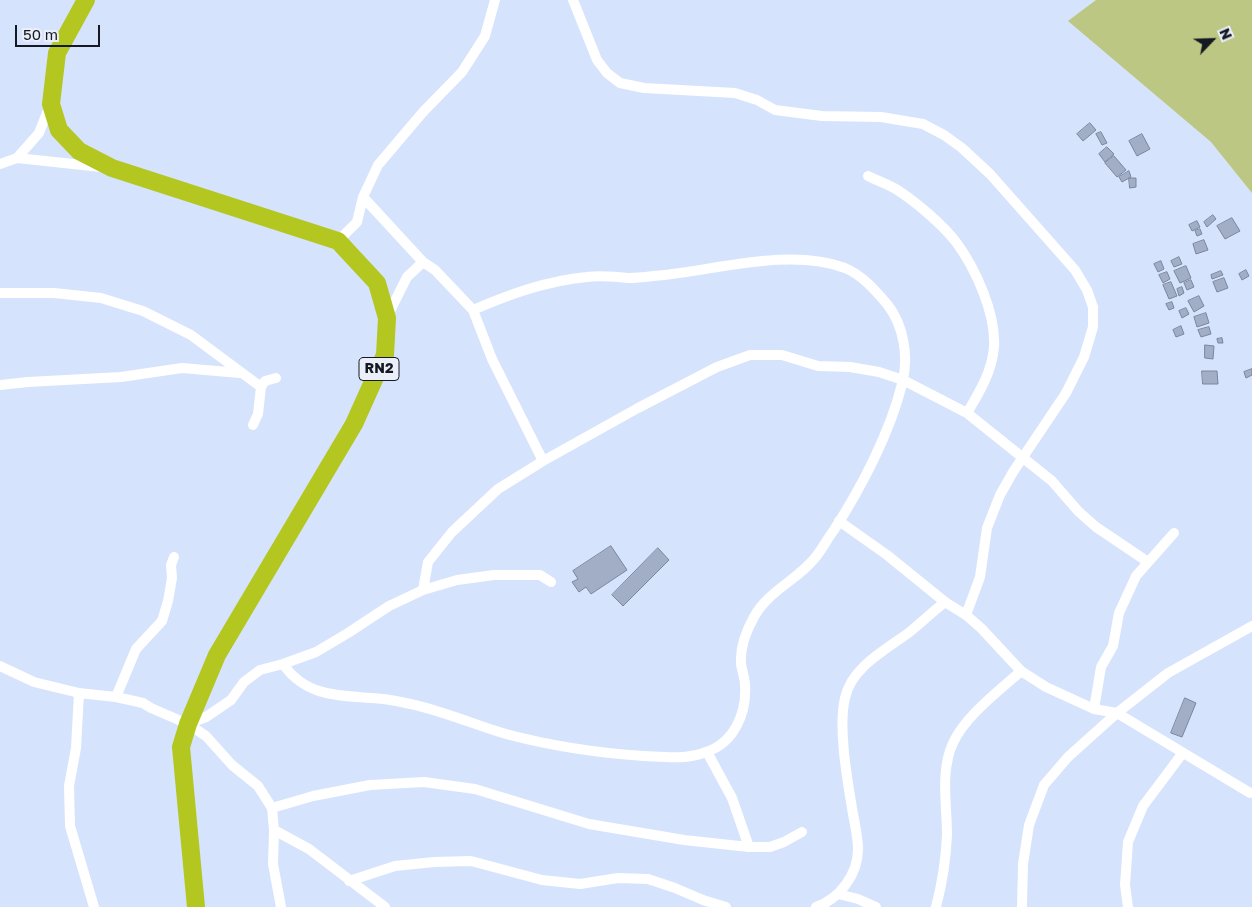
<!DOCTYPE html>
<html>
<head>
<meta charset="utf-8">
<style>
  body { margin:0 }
  #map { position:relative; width:1252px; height:907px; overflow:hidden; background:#d5e3fc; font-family:"Golos Text",sans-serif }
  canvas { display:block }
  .north { position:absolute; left:1187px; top:15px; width:50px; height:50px; -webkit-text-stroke:4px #eaeffa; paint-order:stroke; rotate:66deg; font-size:14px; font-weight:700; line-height:20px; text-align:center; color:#151922 }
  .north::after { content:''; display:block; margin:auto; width:18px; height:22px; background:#151922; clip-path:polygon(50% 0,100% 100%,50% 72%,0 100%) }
  .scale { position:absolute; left:15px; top:25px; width:85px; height:22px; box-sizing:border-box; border:2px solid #151922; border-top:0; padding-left:6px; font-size:15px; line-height:18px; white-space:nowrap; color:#151922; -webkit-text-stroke:4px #eaeffa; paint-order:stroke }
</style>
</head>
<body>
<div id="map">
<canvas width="1252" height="907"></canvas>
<div class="north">N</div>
<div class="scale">50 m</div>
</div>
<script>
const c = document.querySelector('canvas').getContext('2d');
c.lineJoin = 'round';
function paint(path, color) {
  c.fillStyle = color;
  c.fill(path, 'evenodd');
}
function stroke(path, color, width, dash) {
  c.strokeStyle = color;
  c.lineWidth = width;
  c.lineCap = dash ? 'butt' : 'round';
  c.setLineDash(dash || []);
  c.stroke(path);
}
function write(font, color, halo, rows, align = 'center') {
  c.font = font + ' "Golos Text",sans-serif';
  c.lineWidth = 4.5;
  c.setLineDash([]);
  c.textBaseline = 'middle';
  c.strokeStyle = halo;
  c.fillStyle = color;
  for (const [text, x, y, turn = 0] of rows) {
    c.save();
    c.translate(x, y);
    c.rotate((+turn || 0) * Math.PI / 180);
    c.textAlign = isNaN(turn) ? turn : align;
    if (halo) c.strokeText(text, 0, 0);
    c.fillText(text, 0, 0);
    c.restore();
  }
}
const green = new Path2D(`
  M1096,0H1252V193L1211,142L1068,21Z`);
const building = new Path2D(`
  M1090,123L1096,130L1083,141L1077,134Z
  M1101,132L1107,143L1102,145L1096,134Z
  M1142,134L1150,149L1137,156L1129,141Z
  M1107,147L1114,154L1105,162L1099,154Z
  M1114,156L1126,170L1117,177L1105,163Z
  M1129,171L1131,177L1122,182L1119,177Z
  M1129,178H1136V187L1130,188Z
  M1213,215L1216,219L1207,227L1204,222Z
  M1232,218L1240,231L1225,239L1217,226Z
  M1197,221L1200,227L1192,231L1189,225Z
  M1200,229L1202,234L1197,236L1195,231Z
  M1204,240L1208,250L1196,254L1193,244Z
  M1179,257L1182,264L1174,267L1171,261Z
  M1161,261L1164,269L1158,272L1154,264Z
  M1186,266L1191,278L1180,283L1174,271Z
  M1246,270L1249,276L1242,280L1239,274Z
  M1221,271L1223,275L1212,279L1211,275Z
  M1167,272L1170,279L1163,283L1159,275Z
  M1224,278L1228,288L1217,292L1213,282Z
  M1191,280L1194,287L1187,290L1184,283Z
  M1171,282L1177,296L1169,299L1163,285Z
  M1182,287L1184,293L1179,296L1177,289Z
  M1199,296L1204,306L1194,312L1188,301Z
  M1172,302L1174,308L1169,310L1166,304Z
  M1186,308L1189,314L1182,318L1179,311Z
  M1206,313L1209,323L1197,327L1194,317Z
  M1181,326L1184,334L1176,337L1173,330Z
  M1209,327L1211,334L1201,337L1198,330Z
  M1222,338L1223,343H1218L1217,339Z
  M1205,345L1214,346L1213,359L1205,358Z
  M1252,369V375L1246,378L1244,372Z
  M1202,371H1217L1218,384H1203Z
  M611,546L627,570L591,594L586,587L579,592L572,582L578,579L573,571Z
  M658,548L669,560L623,606L612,595Z
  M1185,698L1196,703L1182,737L1171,733Z`);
const street = new Path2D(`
  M573,0L597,60L607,73L620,83L644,88L735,93L757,100L775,110L822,116L881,117L923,124L944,135L962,148L990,174L1075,270L1087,290L1093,307V327L1084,357L1066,393L1013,472L1000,495L987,528L980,577L966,615
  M17,158L39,133L50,105
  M0,164L17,158L101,167
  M868,176C878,181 890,185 899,191C917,203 943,225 956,242C976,269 996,314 994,347C992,372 979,393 967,413
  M363,197L423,262L435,270L473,310L492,359L543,461
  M338,241L357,222L363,197L378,165L423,112L462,72L485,36L495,0
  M0,293H54L101,298L143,311L191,335L261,387
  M387,317L407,277L423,262
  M0,385L28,382L121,377L182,368L240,373
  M253,425L258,414L261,387L265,381L276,378
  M839,521L887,555L945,602L966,615L981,628L1021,671L1046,687L1094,709L1117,713L1250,793
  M423,590L428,562L452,532L498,489L543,461L638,408L717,367L750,355H782L818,366L850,367L879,372L903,380L967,413L1052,481L1078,511L1096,527L1148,562
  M283,664C308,700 345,695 384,699C406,702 425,707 446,714C465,720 485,728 506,734C551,746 598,753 644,756C665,757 686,760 706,752C734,743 747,713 745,685C745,678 742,671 741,664C740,648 746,631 754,617C767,592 797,580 814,559C822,550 827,539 834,530C861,488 890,433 902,384C909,358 904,325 887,304C875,290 862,275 845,268C791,248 720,269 664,275C652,276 641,278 629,278C615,277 601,275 587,277C546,281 510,294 473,310
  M0,666L34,682L79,693L116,697L143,703L151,708L188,724L206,736L232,765L258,786L272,808L274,830L273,864L281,907
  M79,693L76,748L69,786L70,826L94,907
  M116,697L136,649L162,621L168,601L172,578L171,565L174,557
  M1094,709L1101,667L1113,646L1119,613L1136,576L1174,533
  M188,724L206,717L231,700L244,682L260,670L283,664L316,652L348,633L389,606L423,590L457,580L494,575H540L551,582
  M707,752L732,798L749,847
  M272,808L313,796L370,785L424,782L475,789L589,824L684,840L749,847H770L784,842L802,832
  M274,830L309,849L385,907
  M349,881L395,866L434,862L471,861L542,880L580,884L618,878L648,879L675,888L703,900L726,907
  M838,894L858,899L876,907
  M816,907C839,899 858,875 858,849C858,836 854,821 852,808C847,778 838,727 845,698C851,668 885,650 907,634C920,624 932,612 945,602
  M936,907C942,884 946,858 947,835C947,805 940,771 953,743C965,716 999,691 1021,671
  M1022,907L1023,864L1029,825L1044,785L1068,757L1117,713L1168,673L1252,626
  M1128,907L1125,885L1128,842L1143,806L1182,754`);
const highway = new Path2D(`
  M86,0L57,53L51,104L59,130L79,151L112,168L338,241L377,283L387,318L385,355L354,424L217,655L188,724L181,747L196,907`);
const shields = [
  [379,369,40]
];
const shieldNames = [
  ["RN2",379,369]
];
paint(green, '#bbc782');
paint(building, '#a1aec6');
stroke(building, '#7a869e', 1);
stroke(street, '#fff', 10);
stroke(highway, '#b4c720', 18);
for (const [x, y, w] of shields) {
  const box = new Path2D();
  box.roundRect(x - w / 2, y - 11.5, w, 23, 4);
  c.fillStyle = '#eaeffa';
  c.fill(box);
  stroke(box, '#151922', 1);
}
write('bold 14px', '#151922', null, shieldNames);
</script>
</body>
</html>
